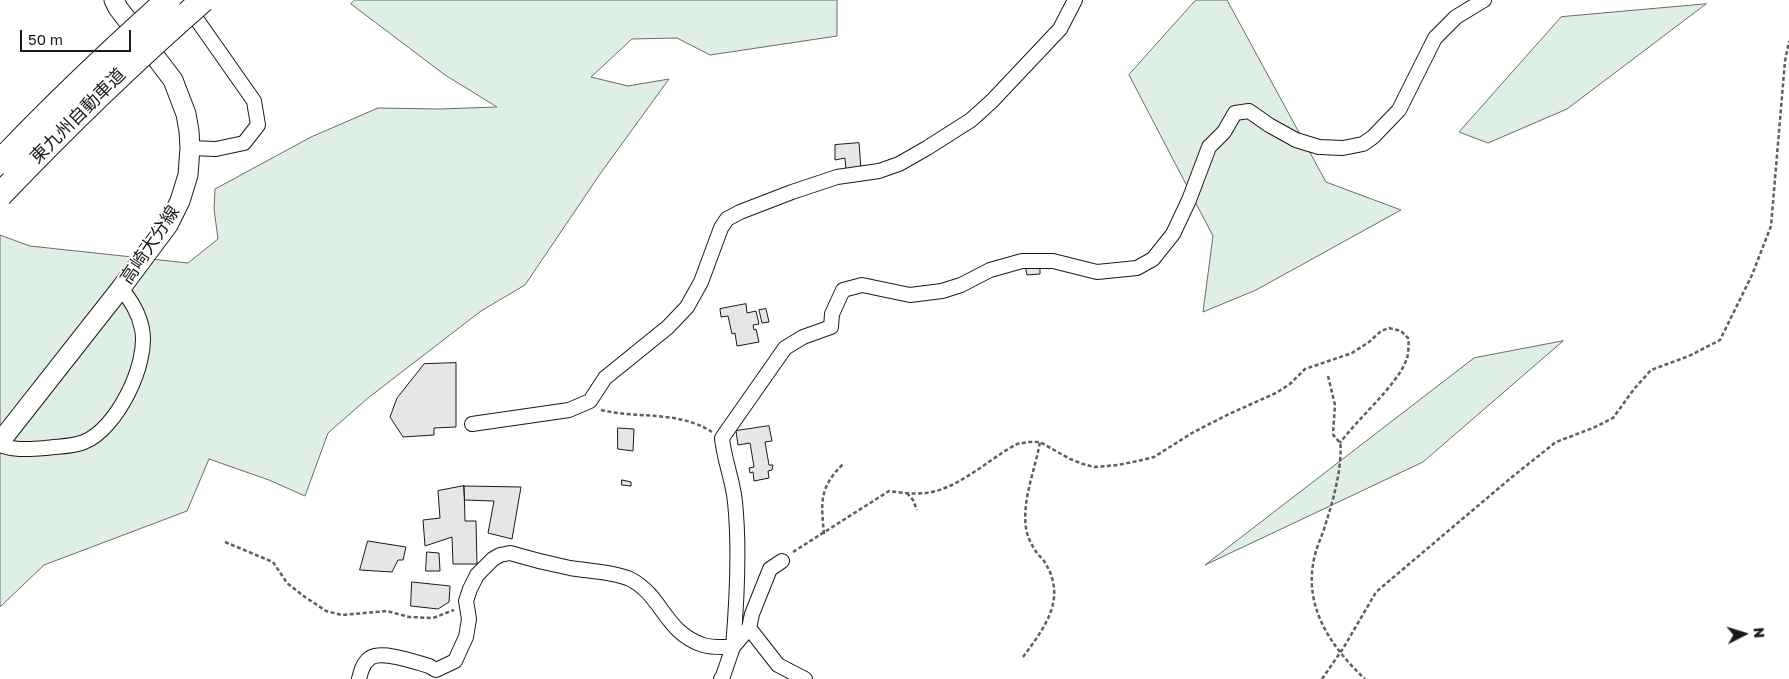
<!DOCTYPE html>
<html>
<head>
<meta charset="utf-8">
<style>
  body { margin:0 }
  #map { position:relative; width:1789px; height:679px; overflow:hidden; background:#fff; font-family:"Golos Text",sans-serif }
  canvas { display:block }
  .north { position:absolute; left:1719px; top:609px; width:50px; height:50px; -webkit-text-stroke:4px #fff; paint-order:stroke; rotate:85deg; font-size:14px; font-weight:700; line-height:20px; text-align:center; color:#1a1a1a }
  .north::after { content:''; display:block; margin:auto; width:18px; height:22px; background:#1a1a1a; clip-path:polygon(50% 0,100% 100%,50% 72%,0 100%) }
  .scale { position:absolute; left:20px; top:30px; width:111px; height:22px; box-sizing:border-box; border:2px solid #1a1a1a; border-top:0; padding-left:6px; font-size:15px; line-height:18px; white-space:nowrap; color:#1a1a1a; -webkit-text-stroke:4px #fff; paint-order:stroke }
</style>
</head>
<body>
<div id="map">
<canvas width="1789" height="679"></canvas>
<div class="north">N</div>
<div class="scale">50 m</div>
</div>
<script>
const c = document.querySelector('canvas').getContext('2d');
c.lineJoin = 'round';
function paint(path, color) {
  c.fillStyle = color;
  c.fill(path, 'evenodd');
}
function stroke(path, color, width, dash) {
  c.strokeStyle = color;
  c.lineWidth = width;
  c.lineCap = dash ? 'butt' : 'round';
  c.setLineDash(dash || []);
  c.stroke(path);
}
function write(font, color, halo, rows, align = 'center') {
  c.font = font + ' "Golos Text","Noto Sans JP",sans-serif';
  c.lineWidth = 4;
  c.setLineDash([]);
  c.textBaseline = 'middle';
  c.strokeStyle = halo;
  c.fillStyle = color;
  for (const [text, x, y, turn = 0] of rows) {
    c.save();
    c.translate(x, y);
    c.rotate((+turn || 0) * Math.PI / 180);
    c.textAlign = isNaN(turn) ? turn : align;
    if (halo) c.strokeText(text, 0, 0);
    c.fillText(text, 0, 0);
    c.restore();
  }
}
const green = new Path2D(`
  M355,0H837V36L710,55L677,38L632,39L591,77L628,86L669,79L600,174L525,285L481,311L368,398L328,433L305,496L269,480L209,459L187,511L44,565L0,607V235L30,246L188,263L218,239L214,209L215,189L311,137L378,108L440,109L497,107L445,75L351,4Z
  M1196,0H1227L1326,182L1401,210L1256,290L1203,312L1213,236L1129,75Z
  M1706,4L1567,109L1488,143L1459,132L1561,17Z
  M1563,341L1423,462L1205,565L1474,358Z`);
const building = new Path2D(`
  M859,143L861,169L846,170L845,158L835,160V145Z
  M1040,263V274L1027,275L1025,265Z
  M746,304L747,313L756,311L759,324L753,325L754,330L756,329L759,342L737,346L735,333L732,334L728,316L721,317L720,309Z
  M766,309L769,322L762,323L759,310Z
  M456,363V427L434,428V435L403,437L390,417L397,398L424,364Z
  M769,426L772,441L765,442L769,465H773L772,470L768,471L769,478L754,481L753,472L750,473L749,468L754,467L750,443L738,445L736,431Z
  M618,428L634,429L633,451L618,449Z
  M622,480L631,482V486L622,485Z
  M464,486L521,487L512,539L488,533L494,501L465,500Z
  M464,486L465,521H476L477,564H453L452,537L425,546L423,520L440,518L438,491Z
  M368,541L406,547L403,560H398L392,572L360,570Z
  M427,552L439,553L440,571H426Z
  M412,582L450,586L449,602L438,609L411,606Z`);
const path = new Path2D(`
  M1328,376L1335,405L1333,434C1335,438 1338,440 1340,443C1342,448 1339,475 1337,481C1334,498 1329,513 1324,529C1321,538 1317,546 1315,555C1302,605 1330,646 1365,679
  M601,410C638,419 678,410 712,432
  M907,493L913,500L917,510
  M824,534C821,502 819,488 843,464
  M225,542L273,562L287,583L305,597L326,611L342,615L387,611L409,617L433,618L454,610
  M793,552L889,491C903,493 918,495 932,492C963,485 989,459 1017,444L1029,442H1040L1070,459L1083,464L1094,467L1118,465L1138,461L1154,457L1192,433L1229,414L1276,393L1290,384L1305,369L1352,353L1369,342L1381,331L1389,328L1401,331L1409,339C1408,345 1409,353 1407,358C1399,384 1357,419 1340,443
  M1023,657C1045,627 1068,598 1044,561C1042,558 1039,556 1037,553C1032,546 1027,536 1026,528C1022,500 1035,470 1040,442
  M1322,679L1344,647L1376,592L1512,477L1556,442L1593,428L1613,418L1634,389L1651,370L1689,356L1720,340L1752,275L1771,226L1785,61L1789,41`);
const minor = new Path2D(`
  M183,0L254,101L258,125L244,143L216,149L190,148
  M472,424L569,410L590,401L605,378L668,327L687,307L701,282L721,228L727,219L740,212L792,192L837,177L879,171L899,164L927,148L971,120L992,101L1060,29L1075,0
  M0,445C16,451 29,449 45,448C58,446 72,447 84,442C117,429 149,363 142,329C139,313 131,301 121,288
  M749,628L778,665L805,679
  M359,679C361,671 363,663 370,658C382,650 415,662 429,666L436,670L455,661L466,637L469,619L466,601L470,589L477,575L493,559L500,555L510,553C530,559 550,564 570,568C588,571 614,572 630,579C663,596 664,632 703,645C712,648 724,647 733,647C737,600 740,550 735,502C733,480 724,460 722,438L785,348L803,337L831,327L832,314L843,290L862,285L910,295L942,291L961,285L990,270L1022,261H1053L1097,272L1137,268L1153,259L1173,234L1189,200L1209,147L1224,132L1235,113L1249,111L1269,125L1296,140L1319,147L1343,148L1363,144L1373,137L1399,110L1435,38L1456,17L1484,0
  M721,679L723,676L733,647L749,628L752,614L770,569L782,561`);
const secondary = new Path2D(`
  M0,442L121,288L168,225L180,201L188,175L190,148L189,131L186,114L173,80L118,8L114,0`);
const motorwayBridge = new Path2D(`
  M0,162C54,105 110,52 168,0
  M0,195C65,127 132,62 203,0`);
const streetNames = [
  ["東九州自動車道",78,116,-45],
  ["高崎大分線",150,245,-56]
];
paint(green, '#e0efe3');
stroke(green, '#6a6a6a', 1);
paint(building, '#e6e6e6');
stroke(building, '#1a1a1a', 1);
stroke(minor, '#1a1a1a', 16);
stroke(secondary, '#1a1a1a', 21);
stroke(path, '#5f5f5f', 2.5, [4, 2.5]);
stroke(minor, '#fff', 14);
stroke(secondary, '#fff', 19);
stroke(motorwayBridge, '#1a1a1a', 26, []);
stroke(motorwayBridge, '#fff', 24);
write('18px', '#1a1a1a', '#fff', streetNames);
</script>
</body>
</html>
